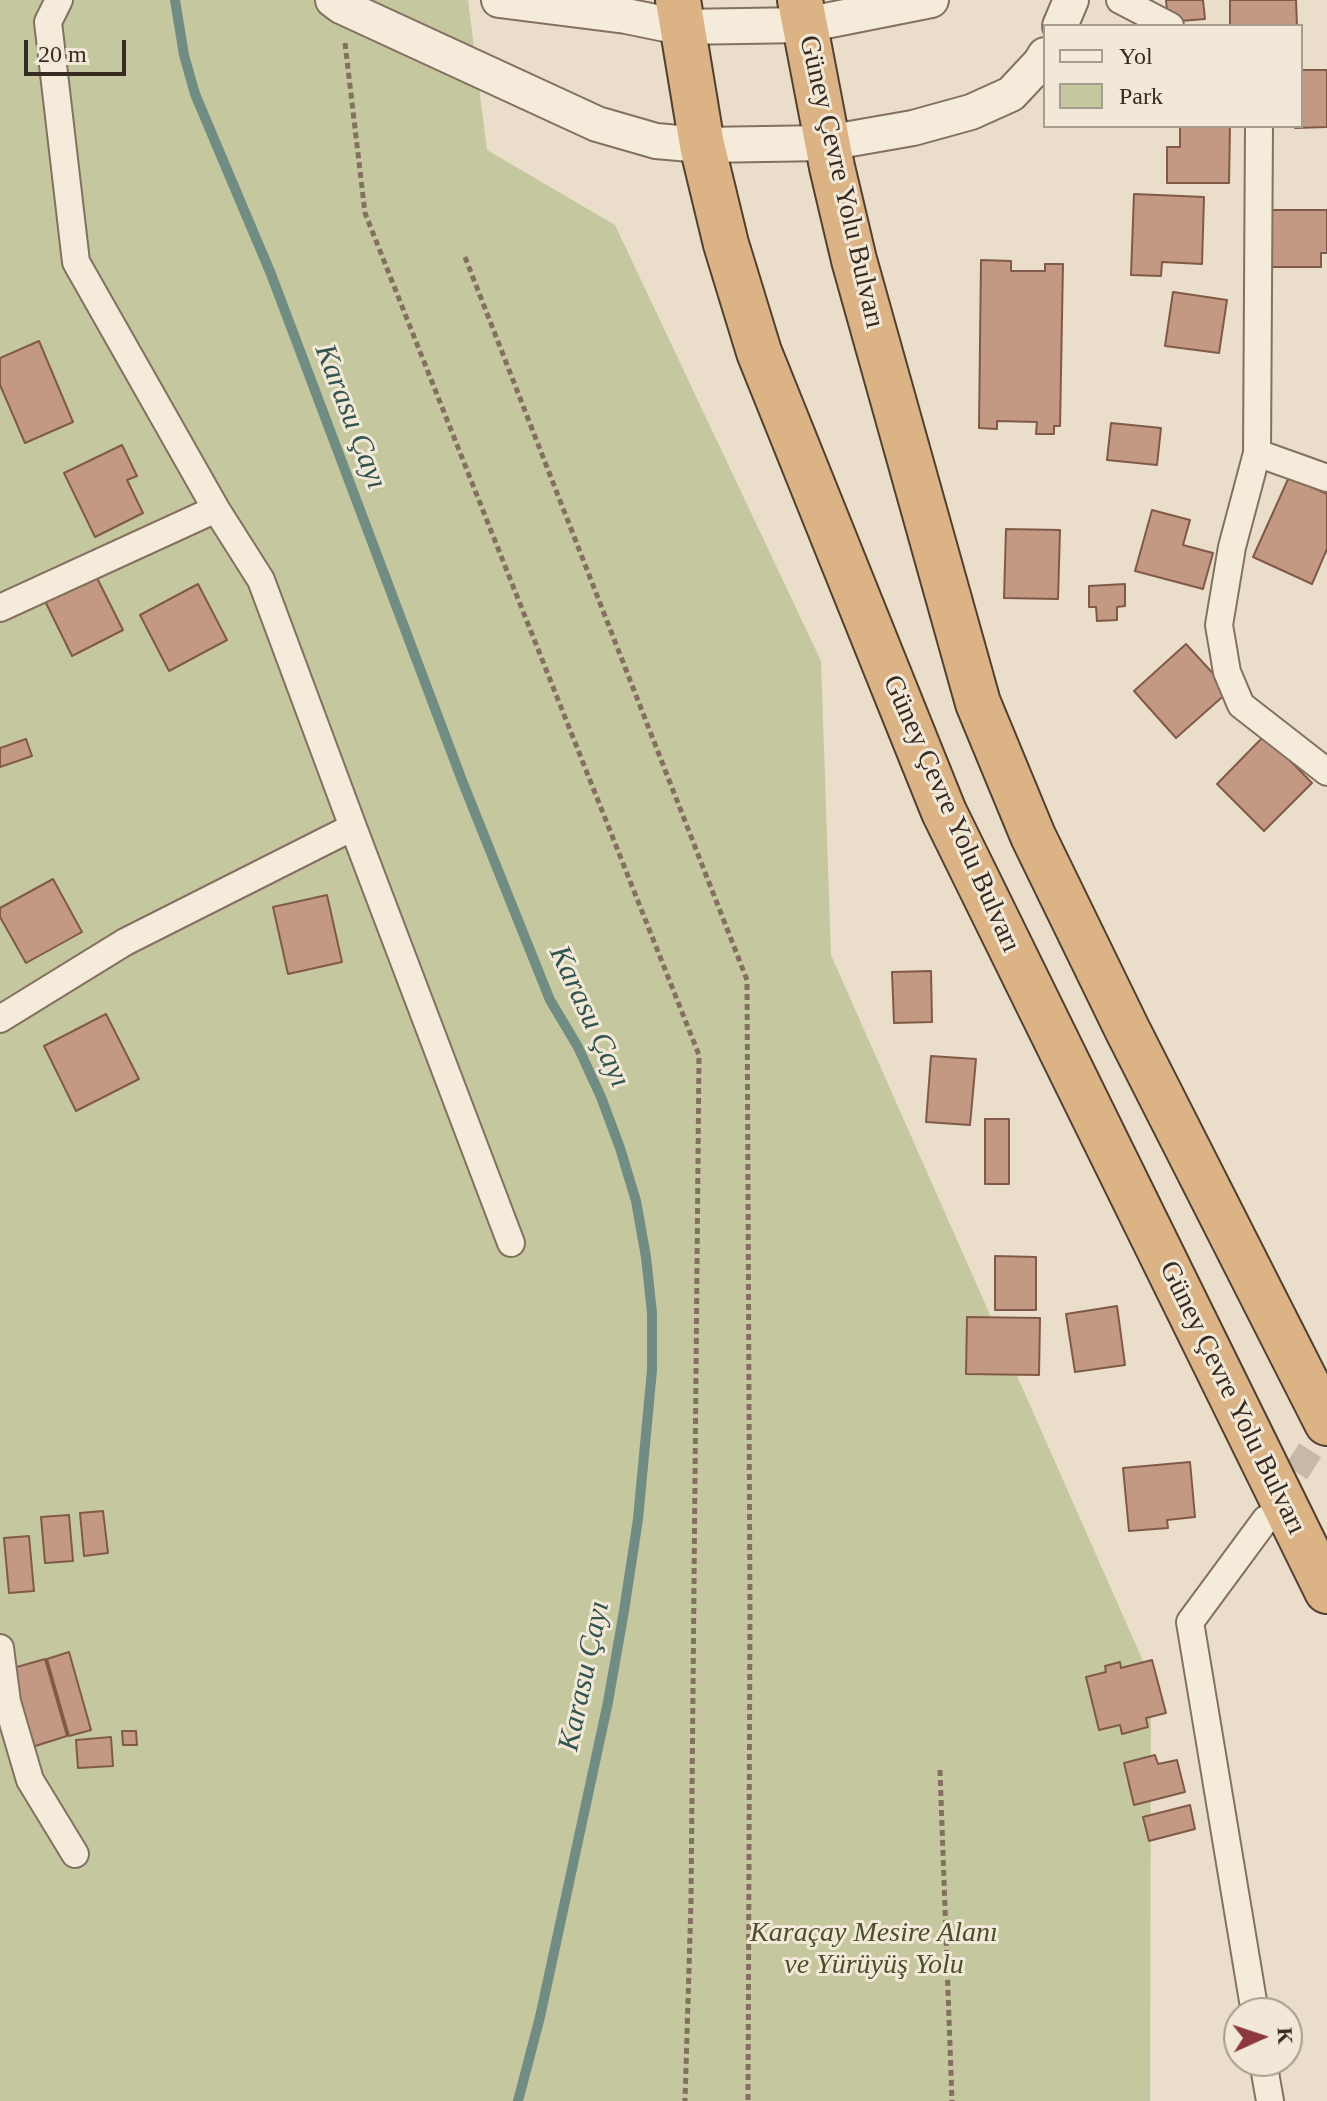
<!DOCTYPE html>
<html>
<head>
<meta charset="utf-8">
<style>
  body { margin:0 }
  #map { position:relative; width:1327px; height:2101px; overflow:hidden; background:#eaddc9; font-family:"Times New Roman",serif }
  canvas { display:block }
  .legend { position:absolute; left:1043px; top:24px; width:260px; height:104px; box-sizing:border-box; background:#f2e8d7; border:2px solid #a79c8e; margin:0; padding:10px 14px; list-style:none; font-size:24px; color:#362a21 }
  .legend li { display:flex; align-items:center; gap:16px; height:40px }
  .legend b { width:40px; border:2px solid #a79c8e }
  .north { position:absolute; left:1223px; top:1997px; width:80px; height:80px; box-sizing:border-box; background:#f2e8d7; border:2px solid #a79c8e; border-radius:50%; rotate:87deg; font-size:22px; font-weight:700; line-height:32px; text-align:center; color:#362a21 }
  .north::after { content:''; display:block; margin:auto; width:28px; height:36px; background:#8c363d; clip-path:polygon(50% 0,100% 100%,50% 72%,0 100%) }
  .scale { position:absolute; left:24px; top:40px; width:102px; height:36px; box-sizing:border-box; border:4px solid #362a21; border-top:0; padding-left:10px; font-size:24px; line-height:28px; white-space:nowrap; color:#362a21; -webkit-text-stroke:6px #f2e8d7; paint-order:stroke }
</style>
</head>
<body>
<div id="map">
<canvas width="1327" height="2101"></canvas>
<ul class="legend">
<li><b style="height:10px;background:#f5ebdb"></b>Yol</li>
<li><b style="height:22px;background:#c5c79e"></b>Park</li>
</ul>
<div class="north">K</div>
<div class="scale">20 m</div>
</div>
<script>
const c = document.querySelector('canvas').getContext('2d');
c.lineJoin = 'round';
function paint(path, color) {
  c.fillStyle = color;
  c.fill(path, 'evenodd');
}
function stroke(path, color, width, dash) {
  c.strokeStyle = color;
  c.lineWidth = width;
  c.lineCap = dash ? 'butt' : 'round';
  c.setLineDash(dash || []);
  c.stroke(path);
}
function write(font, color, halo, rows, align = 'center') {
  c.font = font + ' "Times New Roman",serif';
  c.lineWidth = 6;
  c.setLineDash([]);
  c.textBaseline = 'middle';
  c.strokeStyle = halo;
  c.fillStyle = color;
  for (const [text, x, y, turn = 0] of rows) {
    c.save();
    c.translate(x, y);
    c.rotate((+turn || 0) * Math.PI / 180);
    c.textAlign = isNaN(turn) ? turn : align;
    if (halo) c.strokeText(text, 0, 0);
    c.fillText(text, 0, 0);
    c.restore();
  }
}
const green = new Path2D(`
  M0,0H468L487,150L615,225L821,661L831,955L1151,1679L1150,2101H0Z`);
const stream = new Path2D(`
  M175,0L184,55L195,94L271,274L463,783L550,1000L578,1047L601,1097L620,1148L636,1201L646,1257L652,1313V1370L638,1519L624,1611L608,1702L540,2017L518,2101`);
const building = new Path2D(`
  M1166,0H1203L1205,19L1168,22Z
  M1230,0H1296L1297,26H1230Z
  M1301,70H1327V127L1295,128L1301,126Z
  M1180,126H1230L1229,183H1167V147H1180Z
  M1134,194L1204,197L1202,264L1162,262L1161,276L1131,275Z
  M1269,210H1327V253H1321V267H1270Z
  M981,260L1011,261V271H1045V264H1063L1060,426H1054V434H1036L1037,422L997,421V429L979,428Z
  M1173,292L1227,300L1219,353L1165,346Z
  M39,341L73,422L25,443L0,385V358Z
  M1111,423L1161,428L1157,465L1107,460Z
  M122,445L137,476L127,480L143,513L95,537L64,473Z
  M1289,477L1327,494V549L1312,584L1253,557Z
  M1152,510L1190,520L1183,545L1213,553L1203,589L1135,571Z
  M1006,529L1060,530L1058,599L1004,598Z
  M95,574L123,630L72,656L44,599Z
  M198,584L227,640L169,671L140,615Z
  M1125,584V606L1117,607V620L1097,621L1096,607H1089V586Z
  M1186,644L1229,691L1176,738L1134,691Z
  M1265,735L1312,783L1264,831L1217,784Z
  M26,739L32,756L0,767V748Z
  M53,879L82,932L26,963L0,917V908Z
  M327,895L342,962L288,974L273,907Z
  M931,971L932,1022L894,1023L892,972Z
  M106,1014L139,1079L76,1111L44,1046Z
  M931,1056L976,1059L970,1125L926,1122Z
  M985,1119H1009V1184H985Z
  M995,1256L1036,1257V1310H995Z
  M1117,1306L1125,1365L1075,1372L1066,1314Z
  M967,1317L1040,1318L1039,1375L966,1374Z
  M1190,1462L1195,1517L1167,1520L1168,1528L1129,1531L1123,1468Z
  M103,1511L108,1553L84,1556L80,1513Z
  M69,1515L73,1561L45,1563L41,1517Z
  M29,1536L34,1591L9,1593L4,1538Z
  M69,1652L91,1730L69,1736L47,1659Z
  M45,1659L67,1736L32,1747L10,1669Z
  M1152,1660L1166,1713L1146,1718L1148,1727L1122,1734L1120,1725L1099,1730L1086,1677L1106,1672L1105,1666L1120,1662L1121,1668Z
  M122,1731H136L137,1745H123Z
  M111,1737L113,1766L78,1768L76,1740Z
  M1155,1755L1158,1764L1177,1760L1185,1792L1134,1805L1124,1763Z
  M1190,1805L1195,1829L1149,1841L1143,1817Z`);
const minorTunnel = new Path2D(`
  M1275,1505L1327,1424`);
const path = new Path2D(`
  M345,43L365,213L699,1055L691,1902L685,2101
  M465,257L747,980L750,1613L748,2101
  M940,1770L952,2101`);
const minor = new Path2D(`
  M59,0L48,22L76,262L216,509
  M1120,0L1170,26
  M1259,126L1257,453L1327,478
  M1257,453L1232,547L1219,625L1227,672L1241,705L1327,772
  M0,608L216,509L261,580L353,827
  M0,1019L125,942L353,827L511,1243
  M0,1648L7,1702L30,1780L75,1854
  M1255,2013L1190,1622L1266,1519
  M1263,2061L1270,2101`);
const tertiary = new Path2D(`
  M333,0L341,6L597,124L656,141L702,145L827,143L913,128L971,112L1011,94L1040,63L1045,55
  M499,0L626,16L680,27L805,25L931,0
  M1060,26L1071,0`);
const trunk = new Path2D(`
  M678,0L702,145L726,244L759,352L944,812L1327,1591
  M800,0L832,167L854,260L978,703L1033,836L1127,1029L1327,1423`);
const streetNames = [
  ["Güney Çevre Yolu Bulvarı",841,182,77],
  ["Güney Çevre Yolu Bulvarı",951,814,66],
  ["Güney Çevre Yolu Bulvarı",1232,1398,64]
];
const parkNames = [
  ["Karaçay Mesire Alanı",874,1934],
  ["ve Yürüyüş Yolu",874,1966]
];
const waterNames = [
  ["Karasu Çayı",350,417,69],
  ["Karasu Çayı",589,1017,65],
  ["Karasu Çayı",585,1676,-78]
];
paint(green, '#c5c79e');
stroke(stream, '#708c83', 10);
paint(building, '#c39983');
stroke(building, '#805a48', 2);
stroke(minorTunnel, '#c6b9a7', 26, [26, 13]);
stroke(minor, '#847060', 30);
stroke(tertiary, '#847060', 38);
stroke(trunk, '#523f33', 48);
stroke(path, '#847060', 5, [6, 4]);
stroke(minor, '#f5ebdb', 26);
stroke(tertiary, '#f5ebdb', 34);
stroke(trunk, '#dbb384', 44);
write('28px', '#362a21', '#f2e8d7', streetNames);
write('italic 28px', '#49502a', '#f2e8d7', parkNames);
write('italic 30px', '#32544f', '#f2e8d7', waterNames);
</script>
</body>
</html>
